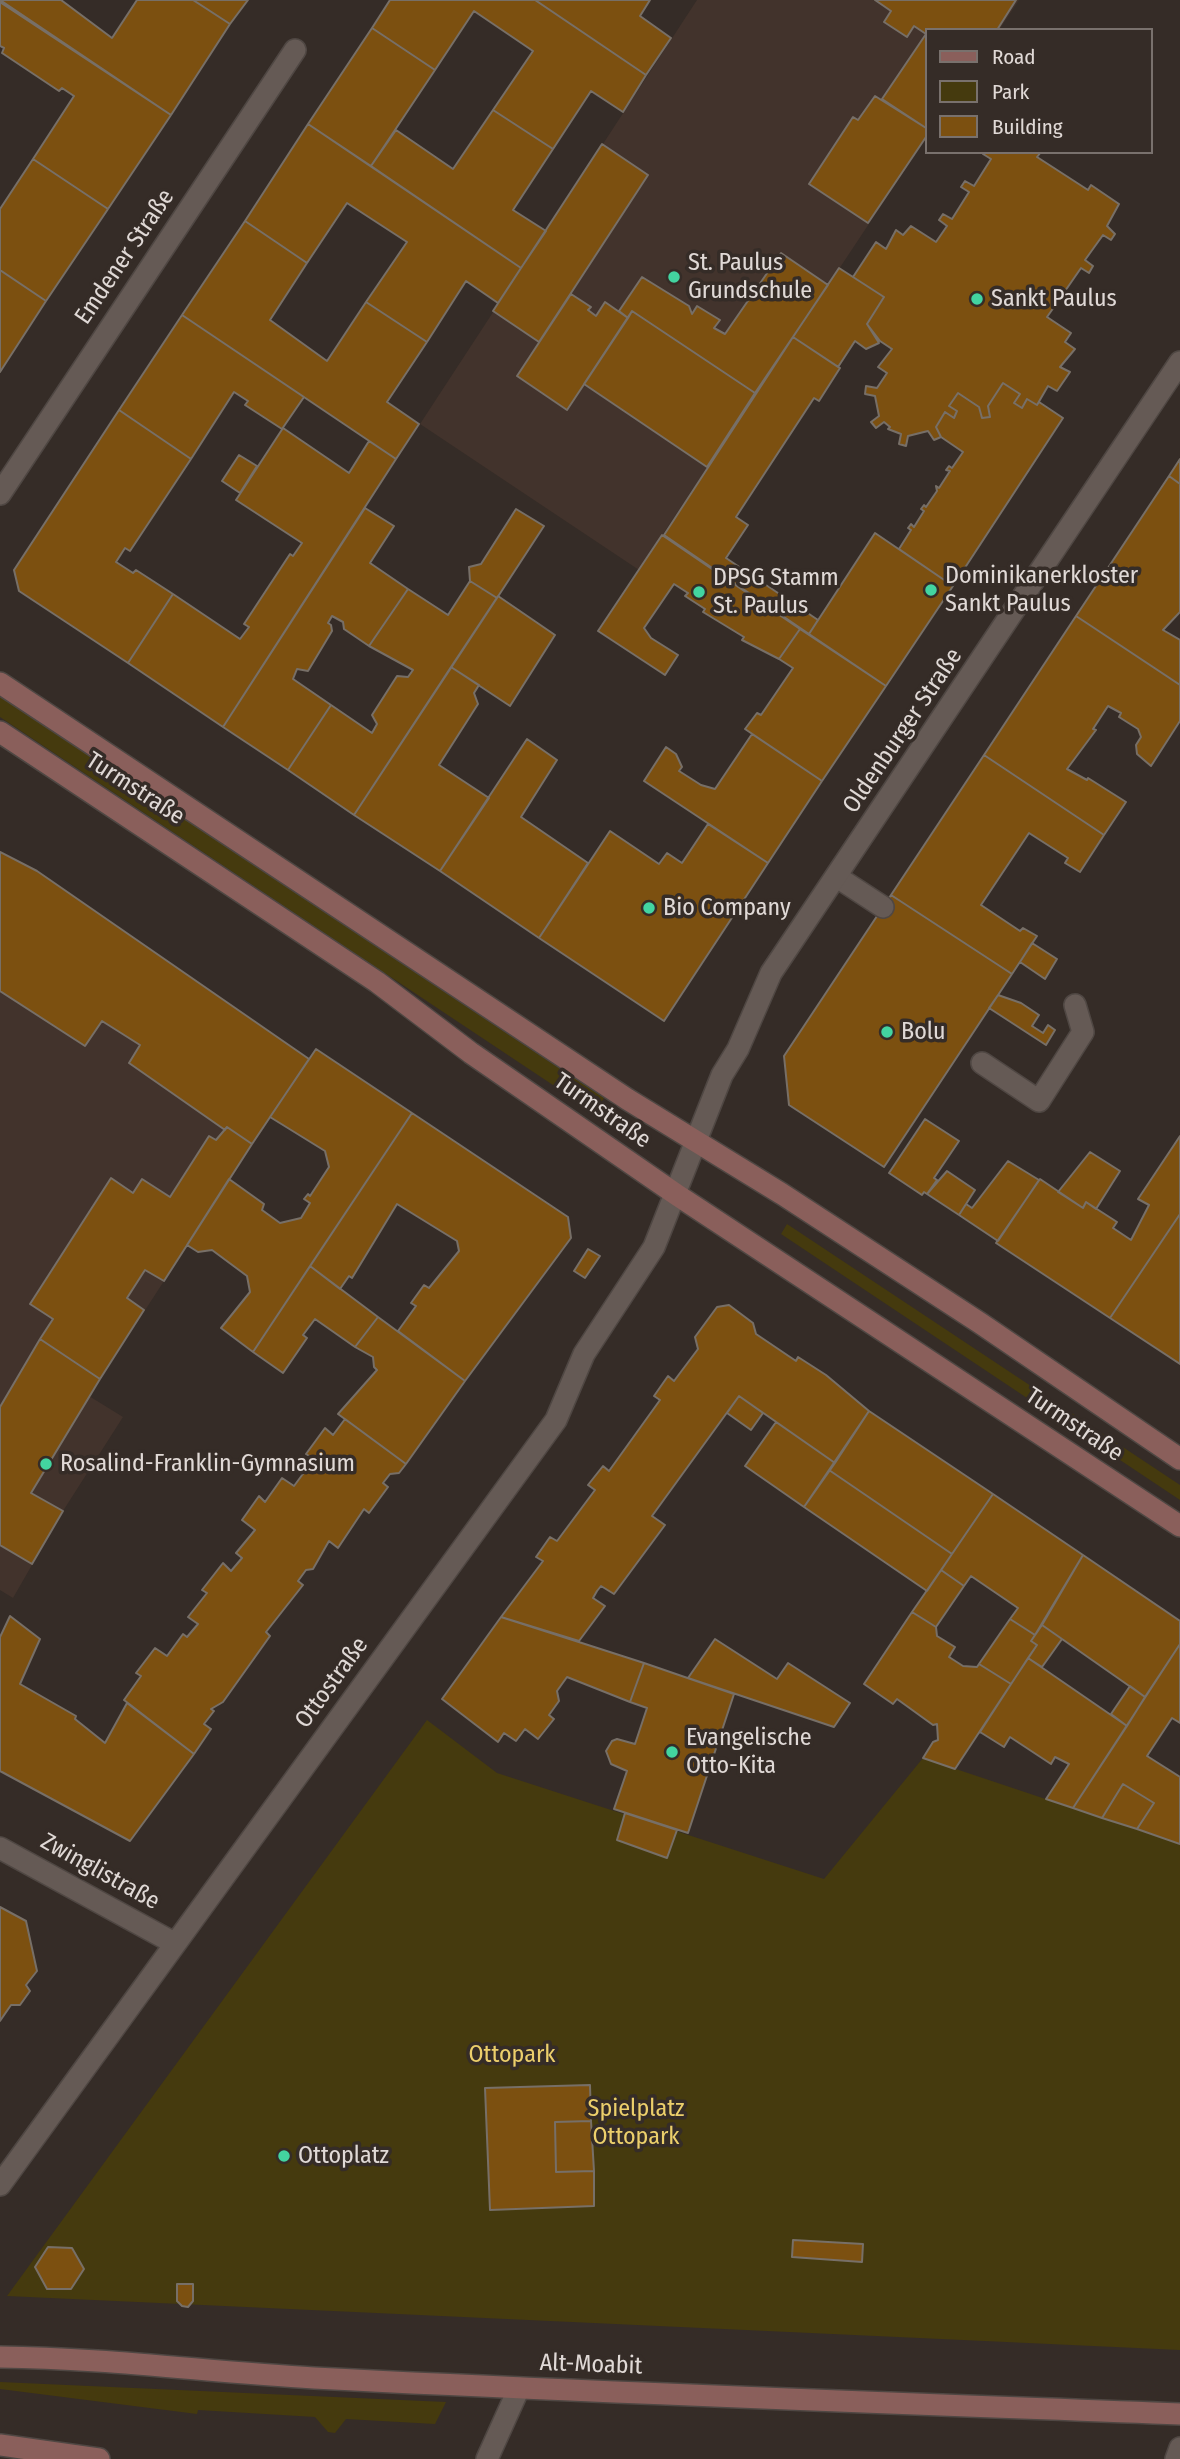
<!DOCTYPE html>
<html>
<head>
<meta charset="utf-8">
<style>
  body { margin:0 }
  #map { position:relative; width:1180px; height:2459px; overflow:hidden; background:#352c27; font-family:"Fira Sans Condensed",sans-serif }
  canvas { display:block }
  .legend { position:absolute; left:925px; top:28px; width:228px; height:126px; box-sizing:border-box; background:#352c27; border:2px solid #79716d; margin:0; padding:9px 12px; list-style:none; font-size:21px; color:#e0d9d6 }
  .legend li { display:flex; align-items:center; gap:14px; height:35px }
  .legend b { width:35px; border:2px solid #79716d }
</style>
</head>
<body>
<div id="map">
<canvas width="1180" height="2459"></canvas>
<ul class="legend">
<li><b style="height:9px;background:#8a5f5b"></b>Road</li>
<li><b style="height:19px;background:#453a0e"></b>Park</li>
<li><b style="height:19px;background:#7c5010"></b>Building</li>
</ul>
</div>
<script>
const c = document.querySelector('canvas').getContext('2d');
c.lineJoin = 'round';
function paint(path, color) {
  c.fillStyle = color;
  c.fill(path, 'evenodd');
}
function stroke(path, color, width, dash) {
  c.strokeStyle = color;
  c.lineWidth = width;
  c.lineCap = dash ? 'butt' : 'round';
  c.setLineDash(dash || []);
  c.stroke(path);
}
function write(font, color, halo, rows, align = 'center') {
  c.font = font + ' "Fira Sans Condensed",sans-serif';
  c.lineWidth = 7;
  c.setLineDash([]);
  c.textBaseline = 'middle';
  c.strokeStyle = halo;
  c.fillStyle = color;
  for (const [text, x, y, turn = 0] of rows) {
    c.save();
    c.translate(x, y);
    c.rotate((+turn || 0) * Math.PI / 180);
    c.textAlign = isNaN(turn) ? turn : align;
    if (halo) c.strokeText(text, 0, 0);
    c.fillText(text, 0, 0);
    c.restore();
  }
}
const built = new Path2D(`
  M697,0H1019L999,30H926V138L639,570L420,424Z
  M0,852L37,871L309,1059L89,1396L123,1417L63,1511L13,1598L0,1590Z`);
const green = new Path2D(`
  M0,696L604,1098L595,1113L0,717Z
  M787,1224L1180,1485V1500L781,1234Z
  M427,1720L497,1773L824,1879L923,1758L1180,1844V2350L7,2296Z
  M0,2382L446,2402L435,2424L346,2419L335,2433L328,2432L315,2417L198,2410L197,2414L0,2389Z`);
const building = new Path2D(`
  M0,0H61L112,38L137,0H193L230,24L171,115Z
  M193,0H248L230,24Z
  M390,0H535L646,75L623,112L591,91L553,149L493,110L533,51L474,11L435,70L372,28Z
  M535,0H650L640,16L671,38L646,75Z
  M875,0H1016L997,30H926V128L882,99L926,34L914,26L907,37L884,22L891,11Z
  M0,2L171,115L108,209L33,159L74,96L62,88L59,91L2,53L4,48L0,46Z
  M372,28L435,70L371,166L308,124Z
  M875,96L926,128V137L868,223L809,184L853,117L858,120Z
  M493,110L553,149L513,210L546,231L521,268L371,166L396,130L453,169Z
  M308,124L521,268L498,303L466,281L427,342L366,302L407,242L347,203L307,263L245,221Z
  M602,144L648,175L539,342L493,311Z
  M984,152H1041L1037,157L1088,190L1091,185L1119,204L1107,226L1115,234L1111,240L1103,235L1085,260L1093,266L1089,273L1081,268L1063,294L1071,299L1067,305L1059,300L1047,317L1071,333L1065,342L1075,349L1060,367L1070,372L1057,391L1048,386L1037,405L1027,399L1022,408L1014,403L1020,394L1003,383L988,406L990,417L982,418L979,407L958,393L949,406L957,411L954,418L945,412L936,427L941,437L934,440L928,431L908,436L906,446L899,444L901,434L888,429L890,427L884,422L876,428L871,422L879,416L875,396L865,394L866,386L877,388L887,373L878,367L892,349L880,341L867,324L884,297L853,277L876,242L886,249L896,230L903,235L911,226L936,242L947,226L939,220L943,214L952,219L969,192L961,187L965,181L974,186L991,159L983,154Z
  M33,159L108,209L46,301L0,270V209Z
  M245,221L307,263L270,320L327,361L366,302L427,342L387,402L419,424L396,459L182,315Z
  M781,253L828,285L755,393L632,311L628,318L619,311L642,277L689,306L692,314L697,306L720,320L714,328L725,334Z
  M839,268L884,297L867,324L879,343L866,349L855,341L838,367L793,337Z
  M0,270L46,301L0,372Z
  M571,294L591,307L588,310L596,316L605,302L628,318L567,410L517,376Z
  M632,311L755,393L707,467L584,384Z
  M182,315L304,397L282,429L245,405L248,401L234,392L191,459L119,410Z
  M793,337L840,368L819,401L814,398L736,517L748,525L726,558L818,620L809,634L664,535Z
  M1003,383L1020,394L1014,403L1022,408L1027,399L1037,405L1039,402L1063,418L953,586L899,549L911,530L908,528L911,524L914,527L924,511L921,509L924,505L926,507L937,491L936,486L939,488L950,471L946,470L949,466L952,468L963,452L941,437L936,427L945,412L954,418L957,411L949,406L958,393L979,407L982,418L990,417L988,406Z
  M119,410L191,459L130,551L125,548L116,562L133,573L136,570L173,594L128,663L19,591L14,570Z
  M283,428L349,473L369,441L396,459L223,727L128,663L173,594L240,639L249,627L244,624L290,554L293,556L302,543L236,500Z
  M239,455L257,466L240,493L222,481Z
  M1180,459V484L1169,476Z
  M1169,476L1180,484V612L1163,630L1180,640V685L1076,616Z
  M365,508L394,526L370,563L408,589L369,646L344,629L343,622L332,616L328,623L331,625L332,631L308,671L297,669L293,679L331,705L288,770L223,727Z
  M516,509L544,526L497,598L470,581L469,567L481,564Z
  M875,533L953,586L886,686L809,634Z
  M662,535L800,629L779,659L742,640L744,637L703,612L705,609L685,596L688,593L674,584L644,628L651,638L678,655L665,675L598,631Z
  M470,581L497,598L354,815L288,770L331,705L372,733L377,724L372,715L397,676L408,677L413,670L369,646L408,589L448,615Z
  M498,596L555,635L510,706L451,667Z
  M1076,616L1180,685V721L1151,766L1137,754L1136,745L1141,737L1138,729L1119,717L1121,713L1108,706L1093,729L1096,730L1067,769L1087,780L1088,778L1126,802L1104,835L984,755Z
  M800,629L886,686L822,781L745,729L757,713L761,715L793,668L779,659Z
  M451,667L479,685L474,693L478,704L439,765L489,798L440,871L354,815Z
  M752,734L822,781L768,863L644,781L666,747L676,754L682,767L679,771L701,785L715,789Z
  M527,739L557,760L521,817L588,863L539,938L440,871Z
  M984,755L1104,835L1080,872L1065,863L1068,858L1029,833L981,905L1020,931L1023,928L1037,936L1012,974L891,895Z
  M708,824L768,863L664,1021L539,938L610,831L659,864L667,853L682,863Z
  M0,852L37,871L309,1059L252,1144L227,1127L225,1130L129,1063L140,1045L102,1021L85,1046L0,991Z
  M891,895L1012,974L884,1167L789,1105L784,1056Z
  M1032,943L1057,959L1045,979L1020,962Z
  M998,995L1021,1003L1039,1015L1032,1026L1043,1033L1048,1025L1055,1030L1046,1045L989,1008Z
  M316,1049L412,1113L253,1352L221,1328L250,1292L247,1276L212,1250L198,1252L187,1245L229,1179L264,1204L262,1210L280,1223L301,1218L310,1203L304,1199L308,1194L310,1196L329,1167L325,1151L270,1117Z
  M412,1113L568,1217L571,1238L465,1381L398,1331L416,1306L411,1303L424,1285L429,1288L459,1251L457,1241L397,1204L352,1278L349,1276L340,1289L310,1266Z
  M925,1119L959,1141L934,1178L937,1180L927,1194L924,1192L922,1195L889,1173Z
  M227,1127L252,1144L164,1281L145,1270L127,1298L144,1310L100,1379L40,1339L53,1319L30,1304L111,1178L133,1193L142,1179L170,1197L209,1136L216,1140Z
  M1180,1136V1214L1110,1318L996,1243L1040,1179L1083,1208L1086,1202L1117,1222L1113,1228L1131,1240L1149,1205L1138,1199Z
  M1090,1152L1120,1171L1096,1209L1086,1202L1083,1208L1058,1192Z
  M1008,1161L1039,1180L998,1241L959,1215L966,1204L972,1208Z
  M947,1171L975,1190L959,1215L927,1194Z
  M1180,1214V1364L1110,1318Z
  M588,1249L600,1256L585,1278L574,1271Z
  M310,1266L378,1317L355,1347L315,1319L303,1335L307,1338L283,1373L253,1352Z
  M729,1305L753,1323L756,1334L796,1361L798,1357L826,1375L869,1411L835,1463L739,1396L652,1516L665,1525L614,1594L601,1586L597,1591L593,1598L605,1606L579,1641L501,1617L543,1561L536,1557L550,1537L557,1541L595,1490L588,1485L603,1466L609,1471L660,1400L654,1396L668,1376L674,1381L698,1349L695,1337L717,1307Z
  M378,1317L465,1381L406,1464L338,1414L377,1370L374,1367L373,1357L355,1347Z
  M40,1339L100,1379L31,1493L63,1511L32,1564L0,1545V1407Z
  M739,1396L763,1413L751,1430L727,1413Z
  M869,1411L993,1494L952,1554L829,1470Z
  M345,1419L406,1464L399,1473L390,1474L383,1483L388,1487L369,1513L364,1509L338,1548L329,1541L313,1569L306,1570L298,1581L303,1585L266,1632L270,1636L223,1702L211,1709L214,1711L204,1724L211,1729L194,1754L124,1700L141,1676L136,1673L155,1648L167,1656L183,1634L187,1637L198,1624L188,1617L207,1593L202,1590L223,1563L231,1571L242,1558L236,1553L255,1530L242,1520L259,1496L265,1502L282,1478L294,1486L314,1459L306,1454L325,1428L333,1435Z
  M776,1422L835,1463L804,1507L745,1466Z
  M829,1470L952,1554L927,1591L804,1507Z
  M993,1494L1083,1555L1035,1635L1010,1619L1018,1608L971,1576L964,1586L941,1570Z
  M1083,1555L1180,1621V1644L1145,1697L1042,1625Z
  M941,1570L964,1586L936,1627L912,1612Z
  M912,1612L936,1627L937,1636L955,1647L949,1657L963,1666L977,1667L979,1664L1011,1684L955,1769L923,1758L933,1742L938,1740L937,1724L933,1725L897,1699L893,1704L864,1684Z
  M10,1616L40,1639L20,1684L76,1716L75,1719L105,1743L127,1703L194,1754L130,1841L0,1771V1637Z
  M501,1617L644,1663L630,1702L567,1677L557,1691L559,1701L549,1715L554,1719L538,1739L525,1729L516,1741L504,1733L498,1742L442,1699Z
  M1010,1619L1035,1635L1031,1641L1037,1645L1011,1684L979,1664Z
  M1042,1625L1062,1639L1042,1667L1028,1658L1037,1645L1031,1641Z
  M715,1639L777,1679L788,1663L850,1703L834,1727L688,1678Z
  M1180,1644V1723L1172,1718L1147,1756L1180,1777V1844L1137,1829L1154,1803L1123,1784L1102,1818L1073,1808Z
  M1028,1658L1127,1726L1073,1808L1046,1799L1069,1764L1055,1757L1051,1764L1010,1737L1004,1747L980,1732Z
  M644,1663L734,1694L688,1833L614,1809L627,1771L611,1764L606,1751L612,1741L617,1739L635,1744L647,1708L630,1702Z
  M1130,1686L1145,1697L1127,1726L1111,1714Z
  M1123,1784L1154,1803L1137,1829L1102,1818Z
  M625,1813L677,1830L667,1858L617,1840Z
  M0,1907L26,1921L37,1971L26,1985L30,1991L20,2005H11L0,2021Z
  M590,2085L591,2121L555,2122L556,2172L594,2171V2206L490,2210L485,2088Z
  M591,2121L594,2171L556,2172L555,2122Z
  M793,2240L863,2244L862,2262L792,2257Z
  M48,2247L72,2248L84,2269L71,2289H47L35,2267Z
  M177,2284H193V2301L188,2307L182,2306L177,2301Z`);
const service = new Path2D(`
  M837,877L883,907
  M982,1063L1039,1101L1083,1032L1075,1005`);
const minor = new Path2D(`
  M0,494L295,50
  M0,1848L174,1943
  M0,2185L556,1420L584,1354L654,1247L722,1075L738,1049L771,973L1180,362
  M487,2459L519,2388
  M1176,2459L1180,2448`);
const secondary = new Path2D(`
  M0,683L627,1099L782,1194L980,1323L1180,1459
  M0,732L377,982L471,1053L677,1195L1180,1526
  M0,2357C105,2358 209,2372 314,2378C602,2393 891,2403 1180,2414
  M0,2445L99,2459`);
const markers = [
  [674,277,7,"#43d4a0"],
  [977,299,7,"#43d4a0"],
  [931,590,7,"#43d4a0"],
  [699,592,7,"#43d4a0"],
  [649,908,7,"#43d4a0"],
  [887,1032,7,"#43d4a0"],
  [46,1464,7,"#43d4a0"],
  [672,1752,7,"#43d4a0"],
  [284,2156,7,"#43d4a0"]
];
const streetNames = [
  ["Emdener Straße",125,257,-56],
  ["Oldenburger Straße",903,731,-56],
  ["Turmstraße",135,789,33],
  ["Turmstraße",602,1111,35],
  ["Turmstraße",1074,1425,34],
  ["Ottostraße",332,1683,-54],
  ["Zwinglistraße",100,1872,29],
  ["Alt-Moabit",591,2365,2]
];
const poiNames = [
  ["St. Paulus",688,263],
  ["Grundschule",688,291],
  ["Sankt Paulus",991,299],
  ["Dominikanerkloster",945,576],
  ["Sankt Paulus",945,604],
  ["DPSG Stamm",713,578],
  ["St. Paulus",713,606],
  ["Bio Company",663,908],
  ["Bolu",901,1032],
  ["Rosalind-Franklin-Gymnasium",60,1464],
  ["Evangelische",686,1738],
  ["Otto-Kita",686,1766],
  ["Ottoplatz",298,2156]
];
const parkNames = [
  ["Ottopark",512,2055],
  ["Spielplatz",636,2109],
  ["Ottopark",636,2137]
];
paint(built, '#42332c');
paint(green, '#453a0e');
paint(building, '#7c5010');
stroke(building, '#776f67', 2);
stroke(service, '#4f4743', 24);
stroke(minor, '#4f4743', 24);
stroke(secondary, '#4f4743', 24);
stroke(service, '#655a55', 21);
stroke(minor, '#655a55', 21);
stroke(secondary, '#8a5f5b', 21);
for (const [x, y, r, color] of markers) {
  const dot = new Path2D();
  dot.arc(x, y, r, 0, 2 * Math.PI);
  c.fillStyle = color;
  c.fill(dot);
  stroke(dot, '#352c27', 2.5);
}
write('24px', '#e0d9d6', '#352c27', streetNames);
write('24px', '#e0d9d6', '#352c27', poiNames, 'left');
write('24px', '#eccf6b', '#352c27', parkNames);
</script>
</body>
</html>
